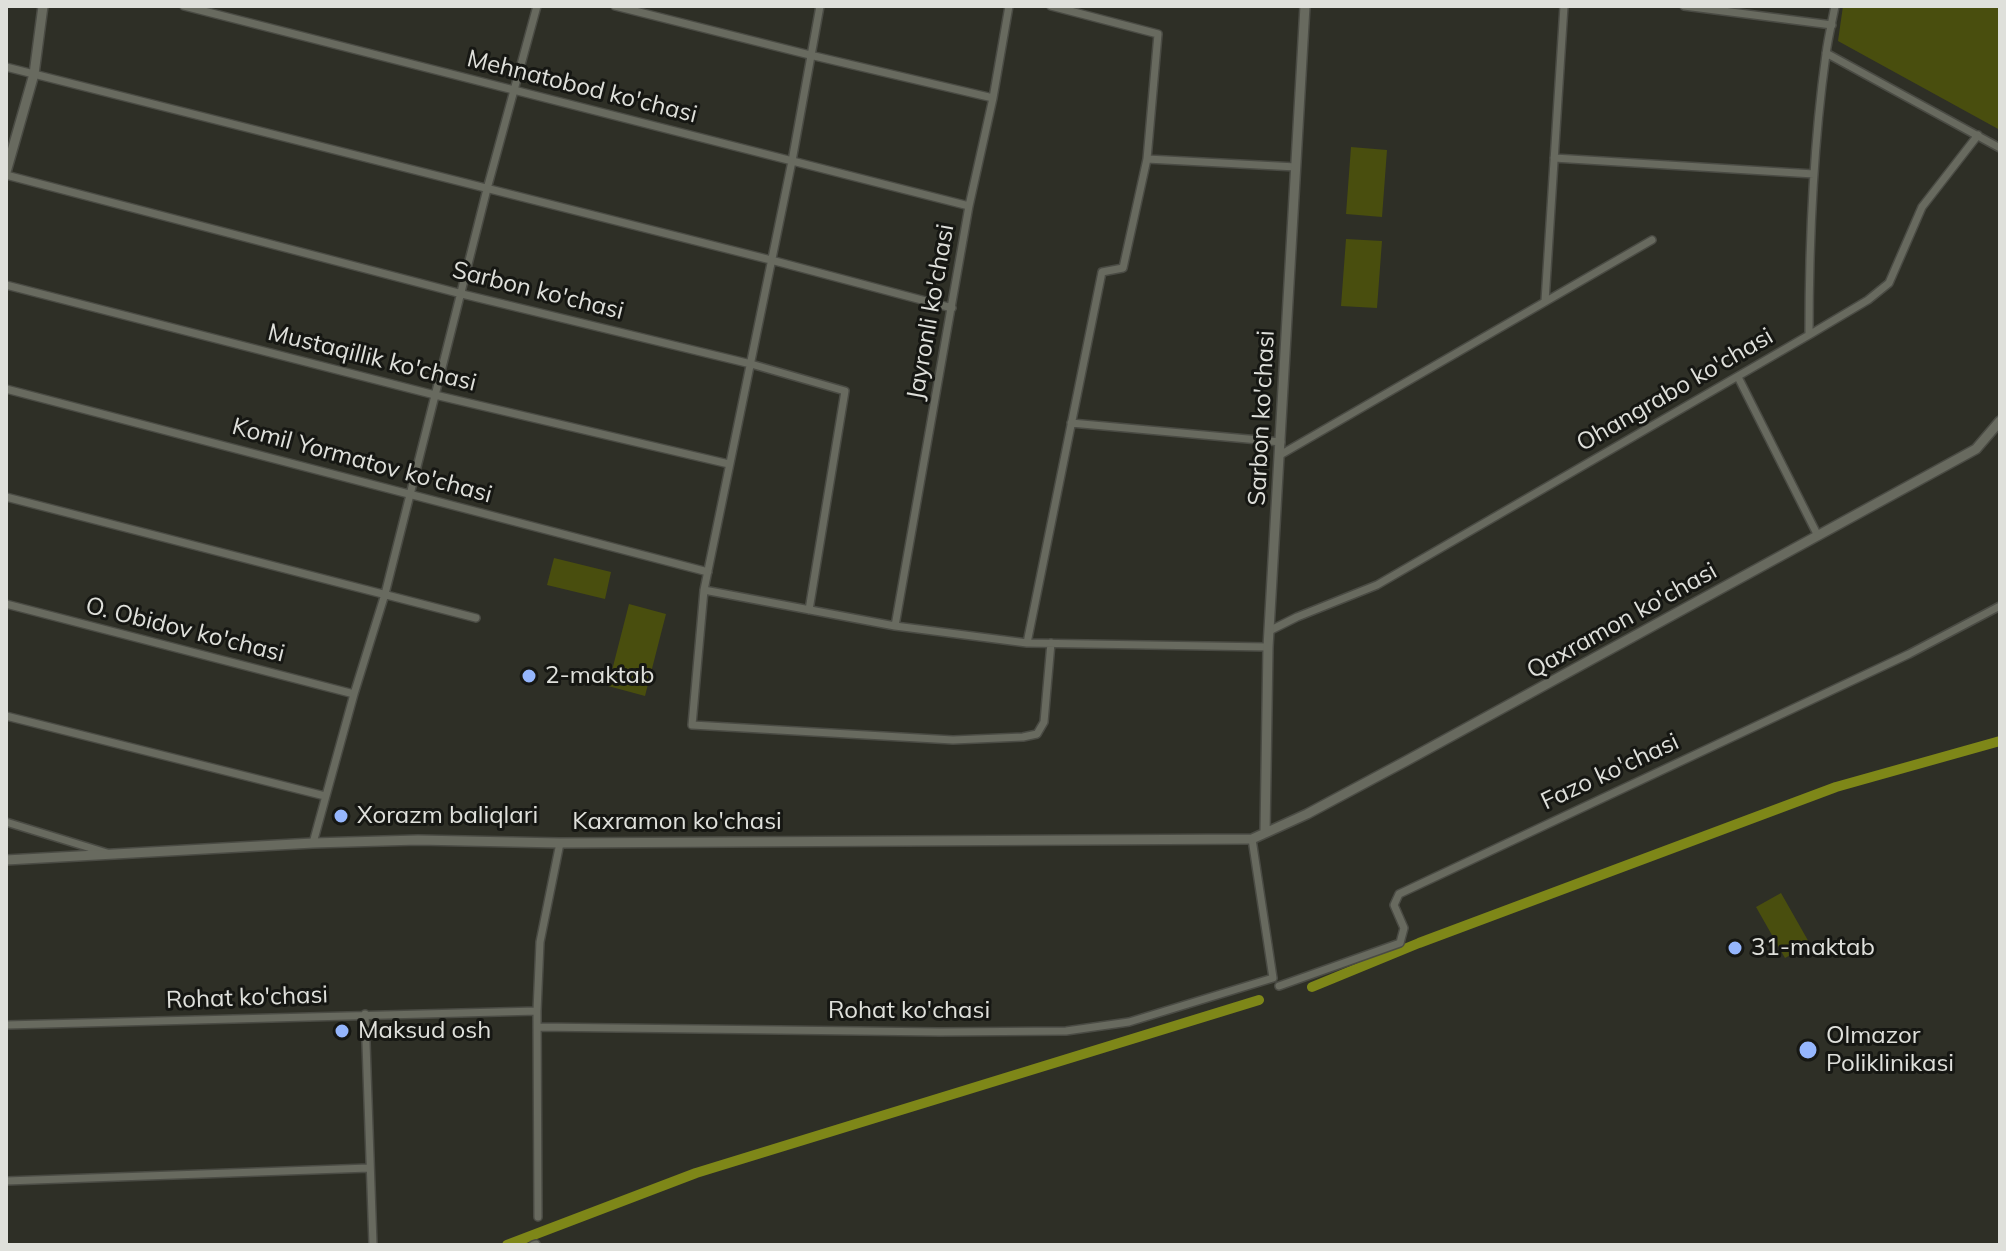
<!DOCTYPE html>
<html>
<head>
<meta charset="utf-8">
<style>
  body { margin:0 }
  #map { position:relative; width:2006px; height:1251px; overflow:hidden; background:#2e2f26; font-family:Mulish,sans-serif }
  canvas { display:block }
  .frame { position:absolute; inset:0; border:8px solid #dfe0db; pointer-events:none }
</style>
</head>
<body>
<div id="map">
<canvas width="2006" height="1251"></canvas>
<div class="frame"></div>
</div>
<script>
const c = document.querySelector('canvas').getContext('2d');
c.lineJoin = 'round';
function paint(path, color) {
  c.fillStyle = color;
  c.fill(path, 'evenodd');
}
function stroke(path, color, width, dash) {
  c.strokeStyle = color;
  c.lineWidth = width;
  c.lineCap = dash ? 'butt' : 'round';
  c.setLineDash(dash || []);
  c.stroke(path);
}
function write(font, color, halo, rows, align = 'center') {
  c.font = font + ' Mulish,sans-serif';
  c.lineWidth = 6;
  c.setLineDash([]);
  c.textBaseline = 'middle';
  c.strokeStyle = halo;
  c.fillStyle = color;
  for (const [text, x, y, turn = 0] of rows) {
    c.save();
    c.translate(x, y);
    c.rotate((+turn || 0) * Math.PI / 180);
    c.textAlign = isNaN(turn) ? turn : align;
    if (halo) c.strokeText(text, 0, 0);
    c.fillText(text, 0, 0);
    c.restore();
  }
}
const green = new Path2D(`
  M1843,6H2000V130L1838,41Z
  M1351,147L1387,150L1382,217L1346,214Z
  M1346,239L1382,241L1377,308L1341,306Z
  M554,558L611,572L605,599L547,585Z
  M629,604L666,614L645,696L608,686Z
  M1781,893L1810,944L1785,958L1756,907Z`);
const canal = new Path2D(`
  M1312,987L1419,943L1836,787L2000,741
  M507,1245L696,1173L1259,1000`);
const minor = new Path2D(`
  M184,6L969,206
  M615,6L810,55L993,98
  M820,6L792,161L704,590L692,725L953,740L1023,737L1037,734L1044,722L1051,643
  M1684,6L1832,25
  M1826,53L2000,148
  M6,67L771,260L952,308
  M1554,158L1814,174
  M1147,159L1296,167
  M6,175L462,294L751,364L845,391L809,610
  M6,285L435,395L729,464
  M1545,301L1564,6
  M1809,335L1868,300L1889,283L1922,207L1978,135
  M1738,377L1818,536
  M6,389L708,572
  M1071,423L1281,442
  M1280,455L1652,240
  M6,497L476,618
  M704,590L895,626L1027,643L1268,647
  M6,604L354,694
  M895,626L969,206L993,98L1009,6
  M1269,631L1297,617L1377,585L1809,335C1809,241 1813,147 1826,54C1828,38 1832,22 1835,6
  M1027,643L1102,272L1123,268L1147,159L1158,34L1051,6
  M6,716L325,796
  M6,822L107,853
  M313,843L354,694L385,594L487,189L537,6
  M1279,986L1400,943L1404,928L1394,905L1399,894L1909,654L2000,606
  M365,1014L373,1245
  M6,1025L537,1011
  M537,1027L940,1032L1066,1031L1129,1022L1273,978L1252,839
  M6,1181L369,1168
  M538,1217L537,1011L540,942L560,843
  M533,1245L536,1244`);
const tertiary = new Path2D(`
  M6,172L34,74L43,6
  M1265,833L1268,647L1305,6
  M6,860L313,843L418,840L560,843L1252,839L1307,814L1406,761L1976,449L2000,421`);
const markers = [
  [529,676,8,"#95b6fd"],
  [341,816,8,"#95b6fd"],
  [1735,948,8,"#95b6fd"],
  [342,1031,8,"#95b6fd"],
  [1808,1050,10,"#95b6fd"]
];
const streetNames = [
  ["Mehnatobod ko'chasi",582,87,14],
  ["Sarbon ko'chasi",538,291,14],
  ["Jayronli ko'chasi",931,312,-80],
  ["Mustaqillik ko'chasi",372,358,14],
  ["Ohangrabo ko'chasi",1675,390,-30],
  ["Sarbon ko'chasi",1262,418,-87],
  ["Komil Yormatov ko'chasi",362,461,15],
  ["Qaxramon ko'chasi",1622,621,-29],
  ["O. Obidov ko'chasi",185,630,14],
  ["Fazo ko'chasi",1610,772,-25],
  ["Kaxramon ko'chasi",677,822],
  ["Rohat ko'chasi",247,998,-2],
  ["Rohat ko'chasi",909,1011]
];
const poiNames = [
  ["2-maktab",545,676],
  ["Xorazm baliqlari",357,816],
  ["31-maktab",1751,948],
  ["Maksud osh",358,1031],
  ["Olmazor",1826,1036],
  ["Poliklinikasi",1826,1064]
];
paint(green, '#494e0e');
stroke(canal, '#7e8718', 10);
stroke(minor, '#4a4b44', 10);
stroke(tertiary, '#4a4b44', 12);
stroke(minor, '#686a5f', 7);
stroke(tertiary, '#686a5f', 9);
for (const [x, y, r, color] of markers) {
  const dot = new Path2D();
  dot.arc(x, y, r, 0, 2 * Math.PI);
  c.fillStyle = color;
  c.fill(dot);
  stroke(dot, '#161713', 3);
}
write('24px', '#dfe0db', '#161713', streetNames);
write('24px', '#dfe0db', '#161713', poiNames, 'left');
</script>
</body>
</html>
